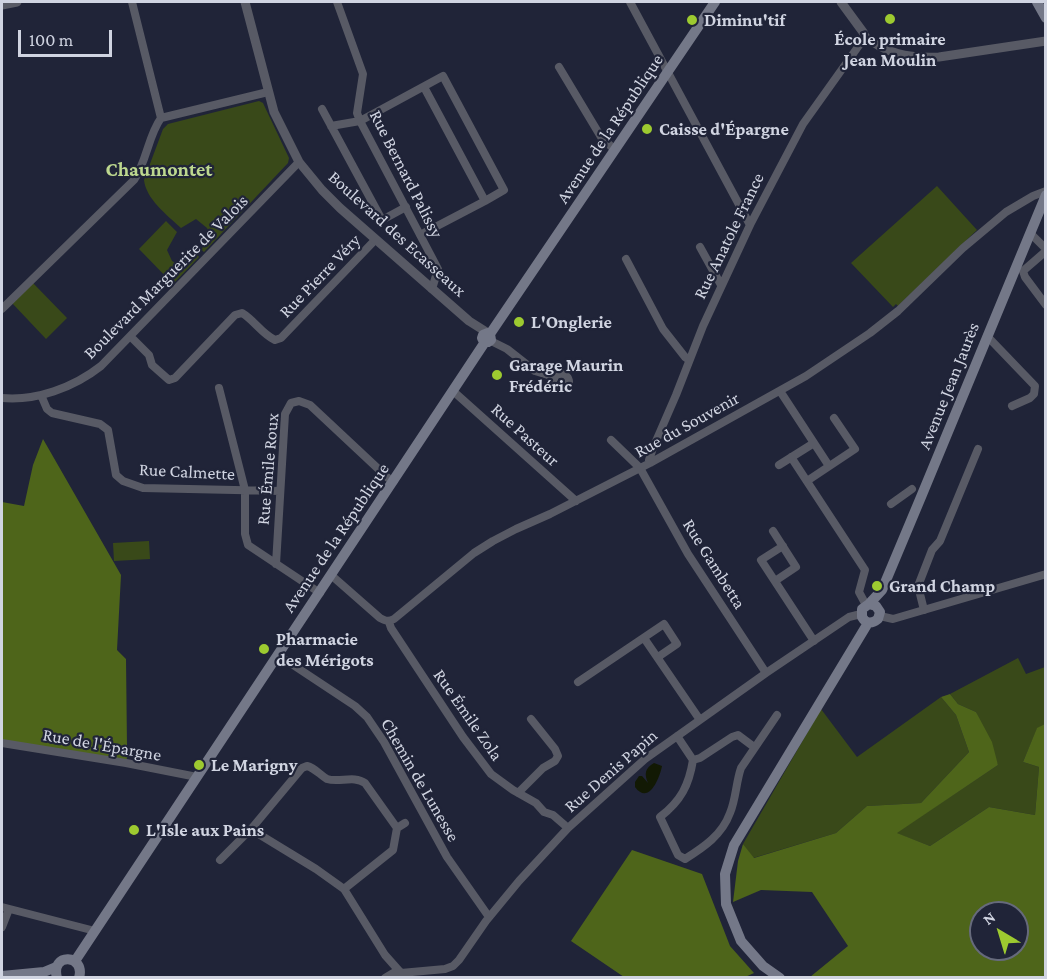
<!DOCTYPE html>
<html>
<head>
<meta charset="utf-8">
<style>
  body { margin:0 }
  #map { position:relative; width:1047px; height:979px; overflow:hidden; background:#202438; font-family:"Crimson Pro",serif }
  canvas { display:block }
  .frame { position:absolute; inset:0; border:3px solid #d0d4e1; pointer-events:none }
  .north { position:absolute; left:969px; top:901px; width:60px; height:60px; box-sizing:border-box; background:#202438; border:2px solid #666a7c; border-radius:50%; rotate:322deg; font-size:16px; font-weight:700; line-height:24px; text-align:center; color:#d0d4e1 }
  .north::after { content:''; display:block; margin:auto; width:21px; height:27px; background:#9dca30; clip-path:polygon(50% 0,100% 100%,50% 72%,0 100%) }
  .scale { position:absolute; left:18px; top:30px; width:94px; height:27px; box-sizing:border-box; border:3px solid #d0d4e1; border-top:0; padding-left:8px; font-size:18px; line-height:21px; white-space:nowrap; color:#d0d4e1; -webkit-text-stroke:4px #202438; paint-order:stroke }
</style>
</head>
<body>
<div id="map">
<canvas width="1047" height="979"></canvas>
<div class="frame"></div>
<div class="north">N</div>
<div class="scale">100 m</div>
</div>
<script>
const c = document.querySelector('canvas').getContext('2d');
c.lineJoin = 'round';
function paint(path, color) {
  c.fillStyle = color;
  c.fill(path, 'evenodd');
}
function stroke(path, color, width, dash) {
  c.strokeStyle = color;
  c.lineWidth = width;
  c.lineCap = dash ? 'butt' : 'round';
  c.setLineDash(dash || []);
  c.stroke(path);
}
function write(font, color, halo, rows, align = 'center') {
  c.font = font + ' "Crimson Pro",serif';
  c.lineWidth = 4.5;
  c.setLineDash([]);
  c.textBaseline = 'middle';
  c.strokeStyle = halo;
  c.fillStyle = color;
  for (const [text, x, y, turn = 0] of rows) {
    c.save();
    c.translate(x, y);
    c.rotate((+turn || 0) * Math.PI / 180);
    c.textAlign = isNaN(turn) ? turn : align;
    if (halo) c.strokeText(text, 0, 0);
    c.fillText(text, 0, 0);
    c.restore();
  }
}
const green = new Path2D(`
  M259,101L263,103L289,158L288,163L204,252L201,250L210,235L207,228L196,219L181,228C167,215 146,199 144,180L163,129L168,124Z
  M937,186L977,230L898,306L896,304L893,307L851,263Z
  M166,221L177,232L167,250L172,261L177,264L196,253L199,257L173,284L139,249Z
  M33,283L67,318L46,339L12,303Z
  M149,541L150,559L114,561L113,543Z
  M1018,658L1026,674L1045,667V724L1037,729L1023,762L1039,767L1035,815L989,807L930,846L896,833L998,765L976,712L958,704L950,694Z
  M941,697L956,715L969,752L921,803L867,806L836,833L753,858L743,844L821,709L857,757Z`);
const forest = new Path2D(`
  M43,439L121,575L117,650L126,659L127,747L128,755L126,761L2,743V502L24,506L33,465Z
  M950,694L958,704L976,712L992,742L998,765L897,833L930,846L989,807L1035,815L1039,767L1023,762L1037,728L1045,724V977H810L848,946L812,892L761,890L733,902L738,861L743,844L754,858L836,833L867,806L921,803L969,752L956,715L941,697ZM981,913H1017V949H981Z
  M632,850L702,874L730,946L754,973L743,978L624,977L571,941Z`);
const water = new Path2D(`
  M654,763L662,766C660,777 649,806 635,787V782L639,776H642L648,783C644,774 645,768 654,763Z`);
const minor = new Path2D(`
  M132,2L161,118
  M337,2L363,74L357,113L360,121L438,269L432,289
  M630,2L750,225
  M559,67L601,137L615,150
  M322,109L382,220L406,207
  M331,126L360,121L443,76L504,190L485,201
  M1030,233L1046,249
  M420,235L485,201L424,87
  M700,247L721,285
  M1046,251L1023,271L1025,277L1046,305
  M626,259L663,329L685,357L689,360
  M2,309L134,180C147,161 148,136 161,118L268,92
  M987,336L1035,386L1034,394L1030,398L1012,406
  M131,337L149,355L152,365L169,380L175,378L235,315L242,313C254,320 262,334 275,340L281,338L375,240
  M491,341L507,349L535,371L548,375L554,379
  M553 382a8 8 0 1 1 16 0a8 8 0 1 1-16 0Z
  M219,388L245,490V534L248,545L320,593
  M453,391L576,501
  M780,391L829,466
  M41,395L47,409L52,413L100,424L108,430L116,475L123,481L143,488L280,491
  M2,398C36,401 73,388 101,366L299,162
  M611,440L640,468L688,554L766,673
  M791,457L865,570L859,592L866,605
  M650,463L649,460L653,448L676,395L703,326L750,225L803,124L865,37
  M779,465L814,443
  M807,481L855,449L834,418
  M891,504L912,489
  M773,531L796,567L775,581
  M783,546L761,560L814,641
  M276,564L285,414L291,403L299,401L310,405L388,478L394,481
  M331,575L380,618C386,621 388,622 394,619L474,553L493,541L516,529L550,514L650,463L806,376L870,333L898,311L963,248L1006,212L1033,196L1046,191
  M924,610L918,586L932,550L940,541L978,449
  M880,616L893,619L1046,574
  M389,622L391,628L463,737L491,774L513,790L536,803L544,812L553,815L568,828
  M644,638L700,720
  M278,655L355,706L367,717L384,742L447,857L489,917
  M578,682L664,624L677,644L658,657
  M677,736L693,760C689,785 681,801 660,817L678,855L685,859C704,847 722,835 730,813C736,799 736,782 741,768L777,715
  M2,743L126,763L197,777
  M693,760L700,758L732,737L738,735L754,747
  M518,793L543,768L555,761L558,756L555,749L531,719
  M252,828L257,833L316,869L344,889L385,955L401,973L445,969L453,966L459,960L486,921L519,881L568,828L645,759L766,673L849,617L861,614
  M397,828L405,823
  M220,860L252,828L302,768L307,766C315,768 320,775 327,779C339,783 354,775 365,783L397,828
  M344,889L393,850L397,828
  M2,907L95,931
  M2,927L9,909
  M385,978L395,972L403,974`);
const tertiary = new Path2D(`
  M245,2L274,112L299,162L322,190L340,208L469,321L488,333
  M841,2L863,32C865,38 867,39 873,42C893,56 915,58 939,57L1046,41
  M2,5L17,2`);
const secondary = new Path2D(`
  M1037,2L1046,18
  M490,334L488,333L483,335L482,338L484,342H488L491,340L490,334L715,2
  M869,604L876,606L880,612L878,619C872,624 866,624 862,617V609L869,604L882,590L921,497L1046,195
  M75,961L485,342
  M2,976L44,972L56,967
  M57,978C50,952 86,954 79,978
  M780,978L763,966L741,941L726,904L725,874L734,845L868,623`);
const markers = [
  [890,19,6,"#9dca30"],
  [692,20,6,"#9dca30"],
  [647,129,6,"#9dca30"],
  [519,322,6,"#9dca30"],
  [497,375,6,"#9dca30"],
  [877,586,6,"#9dca30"],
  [264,649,6,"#9dca30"],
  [199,765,6,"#9dca30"],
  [134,830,6,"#9dca30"]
];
const poiNames = [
  ["Diminu'tif",704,20],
  ["École primaire",890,39,"center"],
  ["Jean Moulin",890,60,"center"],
  ["Caisse d'Épargne",659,129],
  ["L'Onglerie",531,322],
  ["Garage Maurin",509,365],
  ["Frédéric",509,386],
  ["Grand Champ",889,586],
  ["Pharmacie",276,639],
  ["des Mérigots",276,660],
  ["Le Marigny",211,765],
  ["L'Isle aux Pains",146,830]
];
const streetNames = [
  ["Avenue de la République",610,129,-56],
  ["Rue Bernard Palissy",406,174,63],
  ["Boulevard des Ecasseaux",397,234,42],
  ["Rue Anatole France",729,236,-64],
  ["Rue Pierre Véry",320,276,-46],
  ["Boulevard Marguerite de Valois",166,277,-45],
  ["Avenue Jean Jaurès",949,386,-68],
  ["Rue du Souvenir",687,425,-29],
  ["Rue Pasteur",525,435,42],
  ["Rue Émile Roux",268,469,-85],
  ["Rue Calmette",187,472,3],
  ["Avenue de la République",336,538,-56],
  ["Rue Gambetta",714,564,58],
  ["Rue Émile Zola",468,715,55],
  ["Rue de l'Épargne",102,745,10],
  ["Rue Denis Papin",611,771,-41],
  ["Chemin de Lunesse",420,780,60]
];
const neighbourhoodNames = [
  ["Chaumontet",159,170]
];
paint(green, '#394919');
paint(forest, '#4e651a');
paint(water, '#121904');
stroke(minor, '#585a65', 8);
stroke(tertiary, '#585a65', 9);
stroke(secondary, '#747888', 10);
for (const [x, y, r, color] of markers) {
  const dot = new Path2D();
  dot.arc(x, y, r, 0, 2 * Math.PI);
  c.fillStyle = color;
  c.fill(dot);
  stroke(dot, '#202438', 2);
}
write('bold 18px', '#d0d4e1', '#202438', poiNames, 'left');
write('18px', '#d0d4e1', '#202438', streetNames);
write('bold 20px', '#bdd88f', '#202438', neighbourhoodNames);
</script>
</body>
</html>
